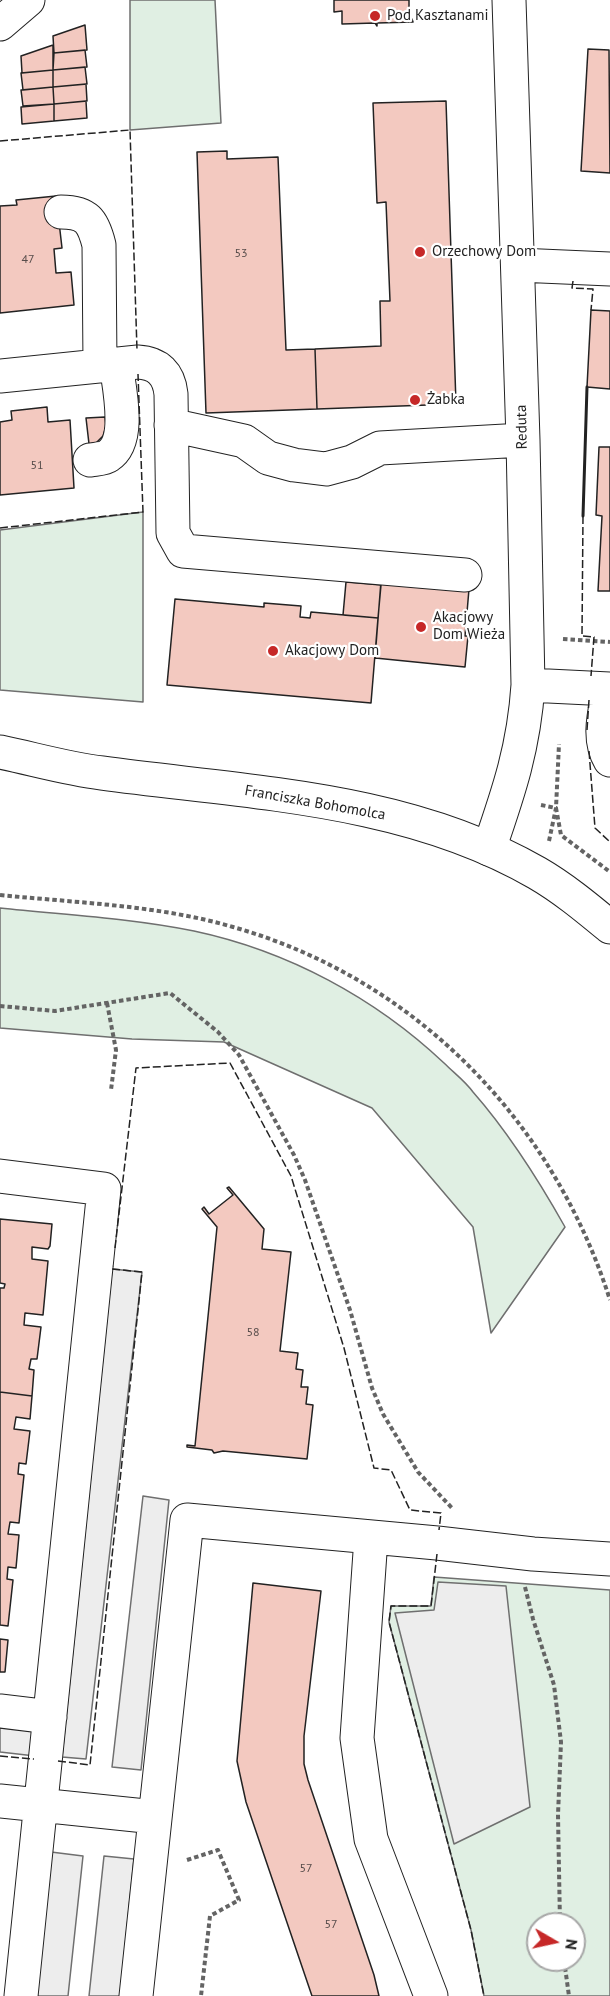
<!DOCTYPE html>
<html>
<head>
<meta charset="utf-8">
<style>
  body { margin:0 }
  #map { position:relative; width:610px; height:1996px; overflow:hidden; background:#fff; font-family:"PT Sans",sans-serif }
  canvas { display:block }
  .north { position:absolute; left:526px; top:1912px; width:60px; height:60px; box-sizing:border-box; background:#fff; border:2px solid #a7a7a7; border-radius:50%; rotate:99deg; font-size:16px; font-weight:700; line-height:24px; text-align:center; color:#222 }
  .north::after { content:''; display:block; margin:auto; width:21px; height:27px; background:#c62828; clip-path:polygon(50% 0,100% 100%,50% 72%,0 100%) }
</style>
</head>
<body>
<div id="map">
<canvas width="610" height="1996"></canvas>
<div class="north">N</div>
</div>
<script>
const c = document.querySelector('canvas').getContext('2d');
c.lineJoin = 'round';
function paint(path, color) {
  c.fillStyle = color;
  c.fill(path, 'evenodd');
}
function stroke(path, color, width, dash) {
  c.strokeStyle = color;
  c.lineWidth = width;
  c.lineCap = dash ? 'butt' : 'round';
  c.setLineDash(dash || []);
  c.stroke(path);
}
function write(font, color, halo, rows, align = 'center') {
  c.font = font + ' "PT Sans",sans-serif';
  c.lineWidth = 4.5;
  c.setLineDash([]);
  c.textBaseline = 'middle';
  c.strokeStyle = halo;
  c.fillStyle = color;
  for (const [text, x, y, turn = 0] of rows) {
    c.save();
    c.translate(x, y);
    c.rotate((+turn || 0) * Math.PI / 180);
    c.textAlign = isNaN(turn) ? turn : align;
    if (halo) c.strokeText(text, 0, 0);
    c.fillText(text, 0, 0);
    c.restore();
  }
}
const green = new Path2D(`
  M130,0H215L221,123L130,130Z
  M143,512V702L0,690V530Z
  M0,908C65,915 130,918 194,931C288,951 375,998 444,1063C454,1073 465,1081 473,1092C509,1133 538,1179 565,1227L491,1333L473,1227L372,1108L224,1042L132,1039L0,1028Z
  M434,1577L610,1590V1996H484L471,1930L389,1622L391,1606H431ZM538,1924H574V1960H538Z`);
const parking = new Path2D(`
  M112,1269L142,1272L86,1759L62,1757Z
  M143,1496L169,1500L141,1770L112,1767Z
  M438,1582L506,1586L530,1807L454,1844L395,1613L434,1610Z
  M0,1724L38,1728L35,1756L0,1752Z
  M51,1852L83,1856L68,1996H36Z
  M104,1856L134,1859L120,1996H89Z`);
const building = new Path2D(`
  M334,0H409V19H412L413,22L377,23V26L375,23L342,24V11L334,12Z
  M85,25L87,50L54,53L53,36Z
  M53,45V70L22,73L21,56Z
  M588,49L609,50L610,173L581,171Z
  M85,50L87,67L53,70L54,53Z
  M85,67L87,84L53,87V70Z
  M53,70V87L23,90L21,73Z
  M86,84L87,101L54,104L53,87Z
  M53,87L54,104L23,106L21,90Z
  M86,101L87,118L54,121V104Z
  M446,101L456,404L317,409L315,349L381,346L380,301H390L386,202L377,203L373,103Z
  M54,104V121L22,124L21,107Z
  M227,151V159L278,157L286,350L315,349L317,409L206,413L197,152Z
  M56,196L62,248L54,249L56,273L71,272L74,305L0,313V206L17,205L16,200Z
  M591,310L610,311V389L587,387Z
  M47,407L48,422L70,420L74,488L0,495V422L12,420L11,411Z
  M105,417L106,426L103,436L96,443L89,444L86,418Z
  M599,447H610V591H598L602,516L596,515Z
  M381,581L469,589L465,636H468L465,667L375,658Z
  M346,582L381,585L378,618L343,615Z
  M175,599L264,607V603L301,606L300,617L310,618L311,612L378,618L371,703L167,685Z
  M229,1187L264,1229L262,1249L291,1252L280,1351L298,1353L296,1369L303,1370L301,1387H308L306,1404L313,1405L307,1459L223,1451L214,1453L212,1450L187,1447V1445L195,1446L217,1227L202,1209L204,1207L209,1214L233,1195L227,1188Z
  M0,1219L52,1224L50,1246L48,1249L32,1247V1259L48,1261L43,1315L25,1313L24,1325L41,1327L37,1359H31L29,1369L34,1370L32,1396L0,1392V1288H4L5,1284L0,1283Z
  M0,1392L32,1396L30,1419L16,1417L14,1429L30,1431L26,1464L19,1463L18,1474L24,1475L19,1523L10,1522L8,1534L19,1535L16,1568L8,1567L7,1579L13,1580L8,1626L0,1625Z
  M253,1583L321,1591L304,1736V1764L308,1780L374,1975L379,1996H312L246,1802L237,1761Z
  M0,1639L8,1640L5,1672H0Z`);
const path = new Path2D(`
  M563,639L610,642
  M541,805L556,808L561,835L610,872
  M549,841L556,808L559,744
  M0,895C78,903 158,905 233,927C416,979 553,1121 610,1300
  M107,1003L116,1050L111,1090
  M0,1006L55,1011L170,993L218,1032L239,1055L294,1155L305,1180L350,1310L372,1388L383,1414L418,1472L452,1508
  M525,1587L533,1619L554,1685L561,1742L558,1815L560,1924
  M187,1860L218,1850L239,1900L210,1916L201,1996
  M564,1960L569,1996`);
const minor = new Path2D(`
  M0,24L28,0
  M61,212C87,212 93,221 99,245L100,365
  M518,265L610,269
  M0,376L138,362C158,363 169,374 171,394L173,533L183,551L465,575
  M171,425L244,441L268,458L294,465L326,469L352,462L380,448L523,440
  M90,460C95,459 104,459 108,456C132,441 119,388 116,364
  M528,685L610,689
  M609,689C605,712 597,738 610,760
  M489,849C509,791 524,747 528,685L523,440L509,0
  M0,1176L104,1189L21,1996
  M371,1538L357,1738L371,1839L431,1996
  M0,1711L50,1717
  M0,1801L155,1817
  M136,1996L187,1520L437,1543L533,1554L610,1559`);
const tertiary = new Path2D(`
  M0,752C34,759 68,769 102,773C249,793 406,797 537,873C563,888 587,908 610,927`);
const fence = new Path2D(`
  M0,141L130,130L137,350
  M573,281L572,288L593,289L591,310
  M583,516L582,636L594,637L591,676
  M0,528L143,512L138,374
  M587,730L589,700
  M589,751L595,828L610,842
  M115,1248L136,1068L230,1063L291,1176L344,1348L374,1468L391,1470L410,1510L441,1513L439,1530
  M437,1554L431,1606H391L389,1622L471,1930L484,1996
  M0,1756L34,1759
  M58,1761L90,1765L142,1272L112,1269L113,1266`);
const wall = new Path2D(`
  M583,516L587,387`);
const markers = [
  [375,16,6,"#c62828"],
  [420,252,6,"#c62828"],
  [415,400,6,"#c62828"],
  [421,627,6,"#c62828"],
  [273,651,6,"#c62828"]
];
const numberNames = [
  ["53",241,254],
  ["47",28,260],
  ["51",37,466],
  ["58",253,1333],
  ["57",306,1869],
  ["57",331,1925]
];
const poiNames = [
  ["Pod Kasztanami",387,16],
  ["Orzechowy Dom",432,252],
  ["Żabka",427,400],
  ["Akacjowy",433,618],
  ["Dom Wieża",433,635],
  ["Akacjowy Dom",285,651]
];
const streetNames = [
  ["Reduta",522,427,-91],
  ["Franciszka Bohomolca",315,803,10]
];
paint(green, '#e0efe3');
stroke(green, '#6f6f6f', 1.5);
paint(parking, '#ededed');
stroke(parking, '#6f6f6f', 1.5);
paint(building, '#f3c9c0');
stroke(building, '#222', 1.5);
stroke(minor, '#222', 35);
stroke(tertiary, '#222', 35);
stroke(path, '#646464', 4, [4.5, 3]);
stroke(minor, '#fff', 33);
stroke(tertiary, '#fff', 33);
stroke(fence, '#222', 1.5, [8, 3]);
stroke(wall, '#222', 3);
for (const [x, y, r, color] of markers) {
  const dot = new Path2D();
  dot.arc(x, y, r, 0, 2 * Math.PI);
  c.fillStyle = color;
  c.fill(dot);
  stroke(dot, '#fff', 2);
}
write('12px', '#564c4a', null, numberNames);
write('15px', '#222', '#fff', poiNames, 'left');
write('15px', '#222', '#fff', streetNames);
</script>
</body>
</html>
